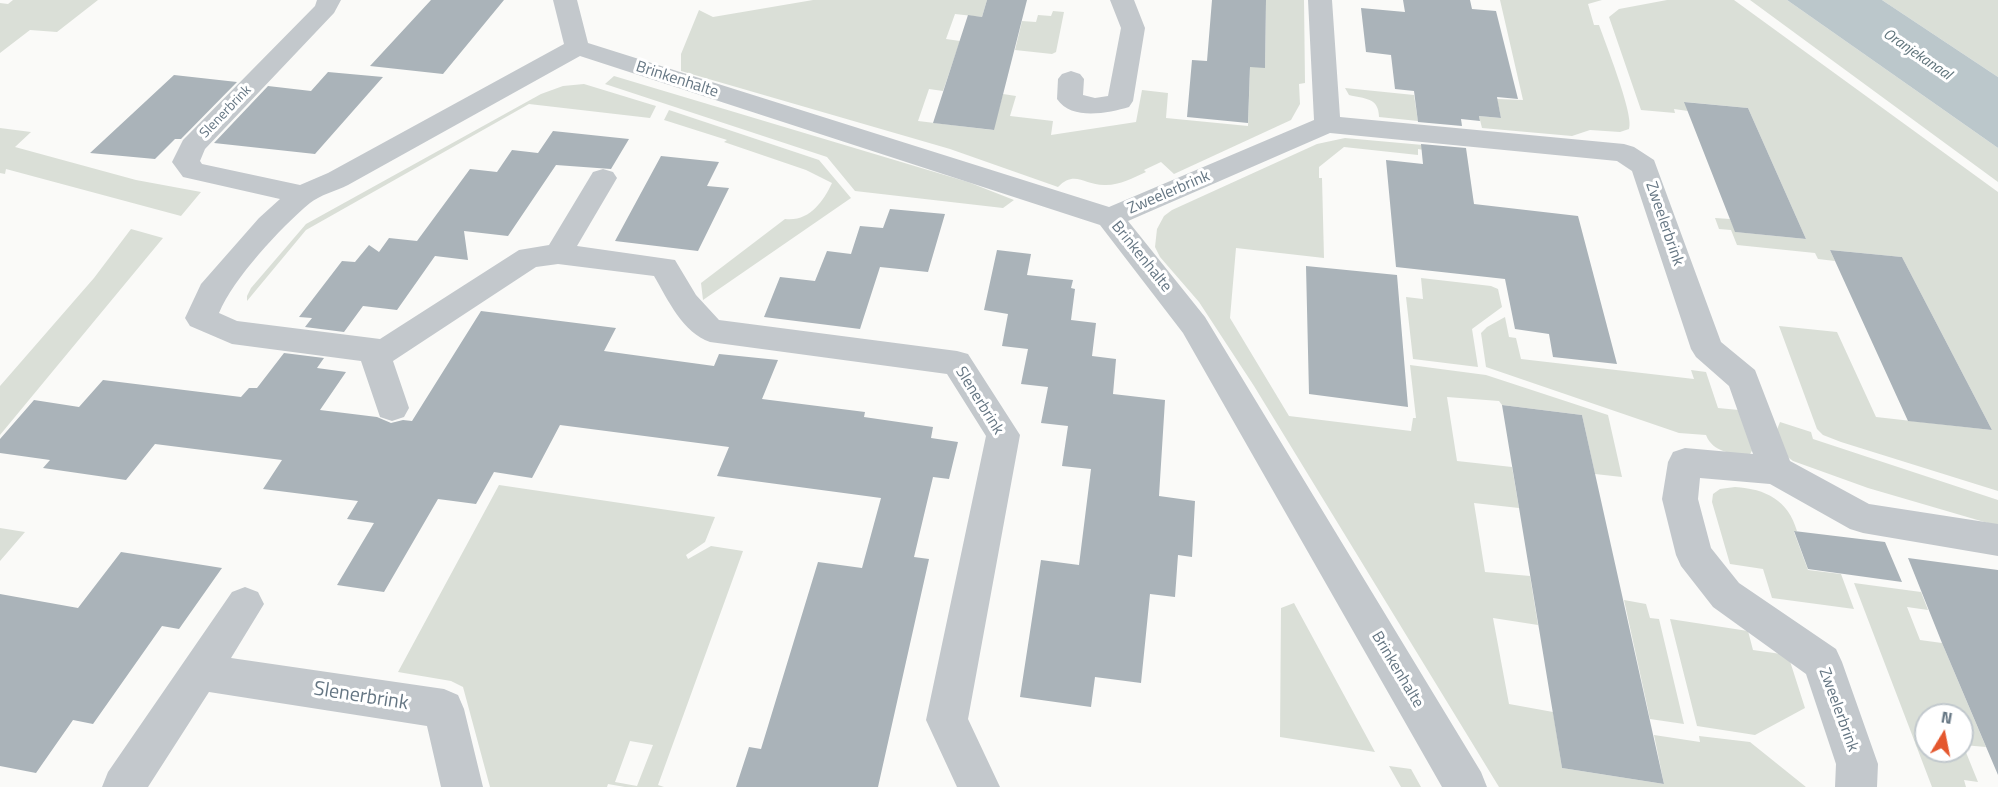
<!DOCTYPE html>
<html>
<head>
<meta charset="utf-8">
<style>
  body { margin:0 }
  #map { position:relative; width:1998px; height:787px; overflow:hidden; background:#fafaf8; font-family:"Titillium Web",sans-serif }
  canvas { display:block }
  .north { position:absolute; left:1914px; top:703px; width:60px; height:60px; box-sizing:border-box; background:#fff; border:2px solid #c1c8cd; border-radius:50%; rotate:10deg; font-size:16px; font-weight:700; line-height:24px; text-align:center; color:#657683 }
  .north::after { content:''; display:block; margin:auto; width:21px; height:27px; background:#e4572e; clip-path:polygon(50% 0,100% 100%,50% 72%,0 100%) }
</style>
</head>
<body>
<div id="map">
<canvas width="1998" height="787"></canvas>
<div class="north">N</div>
</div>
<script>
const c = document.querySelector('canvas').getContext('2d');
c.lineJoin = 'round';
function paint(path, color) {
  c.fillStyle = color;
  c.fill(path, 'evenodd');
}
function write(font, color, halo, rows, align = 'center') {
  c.font = font + ' "Titillium Web",sans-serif';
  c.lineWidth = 6;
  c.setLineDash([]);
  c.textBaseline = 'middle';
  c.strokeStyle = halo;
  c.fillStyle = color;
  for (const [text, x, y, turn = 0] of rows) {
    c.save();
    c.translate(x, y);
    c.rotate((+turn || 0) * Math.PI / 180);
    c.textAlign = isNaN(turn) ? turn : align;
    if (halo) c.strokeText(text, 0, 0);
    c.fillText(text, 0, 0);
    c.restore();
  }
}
const green = new Path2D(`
  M13,0H98L57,32L30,30L0,53V3L8,4Z
  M813,0H987L982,17L955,14L946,39L960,41L943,91L929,89L918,121L993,130L1003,94L1016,96L1010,116L1053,121L1051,135L1136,122L1142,90L1168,93L1166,118L1248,126L1250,67H1265L1266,0H1304L1305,83L1299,84L1300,104L1291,120L1174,174L1161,162L1144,170L1146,172C1133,178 1120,185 1106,185C1085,186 1075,169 1058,187L950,149L681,71V54L699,10L713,17Z
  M1500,0H1602L1588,4L1594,25H1599C1605,42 1635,117 1629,129L1620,132L1590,130L1572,136L1482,128L1479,116L1501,118L1497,99L1523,100Z
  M1667,0H1734L1998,192V491L1841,442L1823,435L1817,429L1779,326L1837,332L1876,417L1992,430L1902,257L1830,250L1835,261L1818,259L1815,253L1737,245L1731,230L1719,229L1715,218L1730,219L1736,232L1806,239L1748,108L1685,102L1688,111L1674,109L1675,113L1641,110L1609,17L1619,9Z
  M1750,0H1787L1998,148V182Z
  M1882,0H1998V77L1995,75Z
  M1053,11L1064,12L1056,52L1052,54L1015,50L1022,21L1036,22L1038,15L1051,16Z
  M614,76L968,182L1014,200L1003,208L855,191L827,157L605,84Z
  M584,84L656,106L650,118L529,104L306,230L247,301V296L251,288L306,224L541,94L563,86Z
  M1345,88L1414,95L1418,121L1379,117C1379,97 1364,99 1349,95Z
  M669,110L819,160L851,198L703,300L701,283L785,219C809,222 823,202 832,183L806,170L724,142L727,140L664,120Z
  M0,128L31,132L15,147L136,180L201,192L181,216L6,169L5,174L0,173Z
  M1345,138L1423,145L1424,150L1418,149V155L1344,147L1319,167V178H1322L1324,258L1236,248L1230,318L1289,416L1411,431L1413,418H1416L1410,365L1486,375L1608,415L1622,477L1595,474L1582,415L1502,405L1499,401L1447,397L1457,461L1512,467L1519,508L1474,503L1485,572L1530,576L1538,625L1493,618L1509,704L1553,712L1562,768L1664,784L1654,735L1700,742L1699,736L1750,742L1806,787H1499L1254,386L1199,302L1160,257L1155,247L1157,229L1164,216L1172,210L1317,144Z
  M131,229L163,238L0,435V386L94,278Z
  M1421,278L1491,286L1498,289L1502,307L1472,329L1478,367L1413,359L1406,297L1423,299Z
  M1505,317L1509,337L1516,338L1521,359L1694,379L1691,370L1706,372L1718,408L1739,410L1753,449L1749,456C1732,453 1713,453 1706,435L1679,433L1486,367L1481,333L1487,327Z
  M1780,422L1811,432L1813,439L1998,500V526L1868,488L1793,461L1785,455L1776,432Z
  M499,485L715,517L705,542L686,555L688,559L711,546L743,551L658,785L664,787H625L608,784L607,787H490L463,687L451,681L398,672ZM630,741L653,745L637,786L615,782Z
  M1735,487C1766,489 1788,500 1797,531L1794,532L1808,570L1841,574L1854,609L1772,598L1763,569L1730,564L1712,502L1713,494L1720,489Z
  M0,528L25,532L0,561Z
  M1854,583L1921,592L1928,610L1907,607L1920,640L1942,643L1986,747L1963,745L1978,782L1964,780L1966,787H1932ZM1926,715H1962V751H1926Z
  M1624,600L1646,604L1650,618L1659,619L1684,724L1650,719Z
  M1294,603L1375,752L1280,737L1281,608Z
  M1670,619L1748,631L1753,650L1788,655L1805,708L1755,735L1697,726Z
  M1389,766L1411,769L1421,787H1401Z`);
const water = new Path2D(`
  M1787,0H1882L1998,77V148Z`);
const building = new Path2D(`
  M431,0H504L443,74L370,66Z
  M987,0H1027L994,130L933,123L968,15L982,17Z
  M1212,0H1266L1265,68L1250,67L1248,123L1187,117L1192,60L1207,61Z
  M1403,0H1470L1472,9L1496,11L1518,99L1497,97L1501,118L1479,116L1480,121L1461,119L1462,126L1418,122L1414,91L1395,89L1391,55L1366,52L1361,8L1405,12Z
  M328,72L383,77L315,154L214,143L268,86L311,91Z
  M174,75L237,82L181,139H175L155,159L90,153Z
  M1684,102L1748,108L1806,239L1735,232Z
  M553,131L629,139L611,169L556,165L508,236L464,231L468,260L435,256L397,310L363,306L344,332L305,327L312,318L299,317L342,261L355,262L369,245L379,252L389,238L417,241L470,169L497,172L512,150L538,153Z
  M1421,144L1466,148L1474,204L1578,216L1617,364L1553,357L1549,334L1515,329L1505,279L1396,267L1386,160L1423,164Z
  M661,156L719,162L707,186L729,188L698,251L615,241Z
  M890,209L945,214L928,272L880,267L860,329L764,317L780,277L815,281L827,251L851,254L860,226L883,228Z
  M997,250L1031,254L1027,275L1073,280L1071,288L1075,289L1071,320L1096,323L1092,356L1116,359L1113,394L1165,400L1159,496L1195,501L1192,557L1178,555L1175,597L1150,594L1141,683L1095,677L1091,707L1020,697L1041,560L1079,565L1091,469L1062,466L1068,426L1041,423L1048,387L1021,384L1028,349L1002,346L1008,314L984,310Z
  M1830,250L1902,257L1992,430L1908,421Z
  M1306,266L1397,275L1408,407L1309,394Z
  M481,311L616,328L604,351L714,366L719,354L778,360L762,399L865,412L864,417L933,427L931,438L958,442L949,479L933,477L914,557L929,559L878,787H736L749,747L761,749L818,562L862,568L881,498L717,476L729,447L560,425L532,478L494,472L476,504L438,499L384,592L337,585L374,523L347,519L358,501L263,489L282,460L155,444L126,480L43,468L50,460L0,453V439L34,400L79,407L103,380L241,397L249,388H257L284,353L324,358L317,368L346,372L320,410L377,417L391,423L403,420L412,421Z
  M1502,405L1582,415L1664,784L1562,768Z
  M1794,531L1885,542L1902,582L1808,569Z
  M121,552L222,568L179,629L162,626L93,724L73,720L36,773L0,766V594L78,608Z
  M1908,558L1998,570V775L1942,643Z`);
const street = new Path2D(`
  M317,0H341L334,13L205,149L200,161L202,164L300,185L328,173L564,44L553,0H577L588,43L1109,207L1314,120L1308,0H1332L1340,117L1624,144L1634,147L1654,160L1721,342L1755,370L1790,461L1869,504L1998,524V556L1863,533L1850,529L1770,484L1700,478L1698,499L1711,548L1739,583L1836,649L1842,662L1878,764L1877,787H1835L1836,764L1806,674L1713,607L1681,566L1676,555L1662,499L1668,462L1673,452L1685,448L1753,454L1729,386L1696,357L1691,349L1632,171L1617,161L1330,133L1128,221L1205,317L1481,772L1487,787H1442L1183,333L1100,225L580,56L348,185C336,191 320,195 310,203C281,227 233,279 219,313L237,321L380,339L519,250L549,245L593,172L603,169L613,172L617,178L577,246L675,260L696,295L719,320L957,351L968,354L1020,435L968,719L1000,787H957L926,720L986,436L947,374L710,342C683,333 668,300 654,276L558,264L536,267L393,361L409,408L404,417L392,421L380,417L361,361L232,344L190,326L185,318L201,284L259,218L280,199L183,177L172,162L183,140L315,6Z
  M1110,0H1134L1145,28L1133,101L1129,107C1108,113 1072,121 1057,99L1058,79L1062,74L1071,71L1080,74L1084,79L1083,95L1095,98L1108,96L1121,28Z
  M245,587L258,592L264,604L231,658L444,689L458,695L464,709L483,787H441L427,726L209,692L148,787H102L108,772L232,592Z`);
const farStreetnames = [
  ["Slenerbrink",226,112,-46]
];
const farWaternames = [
  ["Oranjekanaal",1917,55,34]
];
const streetNames = [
  ["Brinkenhalte",677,80,18],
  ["Zweelerbrink",1169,193,-23],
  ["Zweelerbrink",1664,224,71],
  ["Brinkenhalte",1141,257,51],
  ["Slenerbrink",979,401,58],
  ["Brinkenhalte",1397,670,59],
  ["Zweelerbrink",1838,710,70]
];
const nearStreetnames = [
  ["Slenerbrink",361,697,9]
];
paint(green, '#dadfd7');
paint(water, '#bbc7cb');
paint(building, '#aab3b9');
paint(street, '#c3c8cc');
write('14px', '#657683', '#fff', farStreetnames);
write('italic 15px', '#60757c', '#fff', farWaternames);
write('16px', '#657683', '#fff', streetNames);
write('20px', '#657683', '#fff', nearStreetnames);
</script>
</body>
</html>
